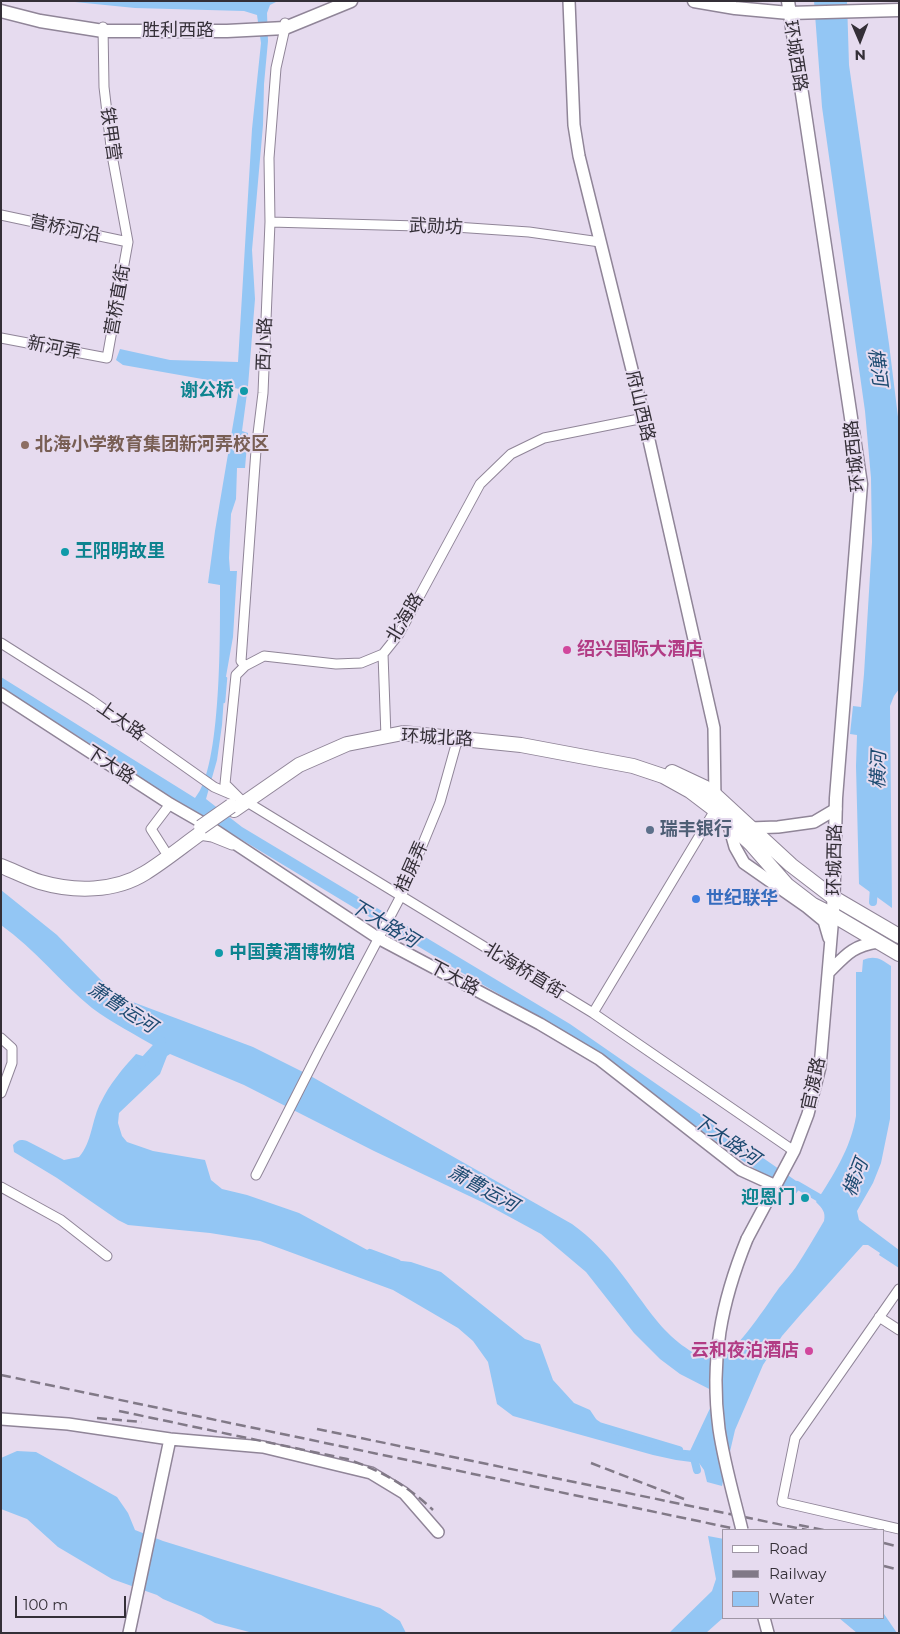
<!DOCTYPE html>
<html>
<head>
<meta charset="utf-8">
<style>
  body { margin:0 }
  #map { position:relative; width:900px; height:1634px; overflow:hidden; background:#e6dbef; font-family:Montserrat,sans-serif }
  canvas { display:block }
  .frame { position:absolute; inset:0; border:2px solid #342f37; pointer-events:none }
  .legend { position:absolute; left:722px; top:1529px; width:162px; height:90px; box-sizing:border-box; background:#e6dbef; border:1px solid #9f96a5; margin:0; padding:6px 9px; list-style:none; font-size:15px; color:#342f37 }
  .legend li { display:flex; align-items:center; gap:10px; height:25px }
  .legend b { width:25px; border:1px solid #9f96a5 }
  .north { position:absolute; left:835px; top:15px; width:50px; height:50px; -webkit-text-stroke:4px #e6dbef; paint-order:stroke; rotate:179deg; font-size:14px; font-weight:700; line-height:20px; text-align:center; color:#342f37 }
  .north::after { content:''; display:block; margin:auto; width:18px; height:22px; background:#342f37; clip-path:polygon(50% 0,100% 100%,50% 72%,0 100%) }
  .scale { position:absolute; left:15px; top:1596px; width:111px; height:22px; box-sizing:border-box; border:2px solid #342f37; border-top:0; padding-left:6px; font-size:15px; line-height:18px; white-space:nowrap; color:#342f37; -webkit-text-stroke:4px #e6dbef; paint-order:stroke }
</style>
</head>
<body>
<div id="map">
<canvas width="900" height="1634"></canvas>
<div class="frame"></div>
<ul class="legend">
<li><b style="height:6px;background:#fff"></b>Road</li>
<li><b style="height:6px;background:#817987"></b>Railway</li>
<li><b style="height:14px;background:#93c6f4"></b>Water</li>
</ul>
<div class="north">N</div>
<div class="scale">100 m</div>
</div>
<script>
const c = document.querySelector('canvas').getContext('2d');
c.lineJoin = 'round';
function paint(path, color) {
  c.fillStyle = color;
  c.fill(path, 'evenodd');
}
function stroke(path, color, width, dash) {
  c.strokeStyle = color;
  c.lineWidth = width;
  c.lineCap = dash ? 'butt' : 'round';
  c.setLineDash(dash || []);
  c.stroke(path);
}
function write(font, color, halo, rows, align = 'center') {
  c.font = font + ' Montserrat,"Noto Sans SC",sans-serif';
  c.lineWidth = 4;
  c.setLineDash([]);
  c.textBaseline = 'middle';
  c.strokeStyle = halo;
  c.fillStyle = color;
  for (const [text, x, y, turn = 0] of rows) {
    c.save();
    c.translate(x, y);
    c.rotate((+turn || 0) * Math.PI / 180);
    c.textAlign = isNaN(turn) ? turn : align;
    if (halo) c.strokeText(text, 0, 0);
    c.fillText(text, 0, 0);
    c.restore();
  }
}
const water = new Path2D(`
  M65,1H278L270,5L267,13L268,41L264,84L263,125L252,250L255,299L248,386L242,431L248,433L245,468H237L236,499L231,514L229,558L230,571H237L233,637L225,682L222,725L217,760L206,799L242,827L570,1024L802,1185L795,1195L743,1161L580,1041L454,968L146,782L134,772L1,687V677L195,798C222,768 220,629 220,585L208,583L215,531L239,389L225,386V383L123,365L116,360L120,349L170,360L238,362L252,129L261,43L257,15L244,11L135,8Z
  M814,1H847L849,65L889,344L899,425V689L894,696L890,706L892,908L859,884L856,766L857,735L850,734L853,706L861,707L864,674L872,542L871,478L865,411L822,107Z
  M1,890L57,935L101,980L114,992L130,1001L253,1047L307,1074L572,1224C610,1251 629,1286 657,1321C670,1337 699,1364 720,1357C737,1352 768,1303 779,1288C785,1281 791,1274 796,1267C806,1252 815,1236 824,1221C826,1212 822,1208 816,1202C833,1176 851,1148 856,1116V972H862L863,960C875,955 881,959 891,966L890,1119L881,1163L873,1183L857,1211L859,1220L899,1250V1268L879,1255L880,1253L868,1245H863L801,1314L782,1336L763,1365L735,1430L722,1486L707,1482L704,1470L699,1463L676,1460L653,1455L513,1416L497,1404L488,1362L473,1341L458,1328L393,1290L260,1241L210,1233L128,1225L118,1220L57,1178L14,1152L13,1145C18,1140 20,1139 27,1141L64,1160L79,1157C92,1143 92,1118 101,1102C109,1085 123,1068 136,1054L149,1058L158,1048C136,1035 112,1023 92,1008C60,982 35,949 1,925ZM170,1054L244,1085L374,1151L484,1203L541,1234L586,1272L634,1333L660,1359L680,1374L719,1394V1404L696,1451L675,1449L621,1436L602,1428L590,1410L574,1403L553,1380L540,1344L525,1339L441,1272L411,1262L384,1259L299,1213L247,1195L222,1189L211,1180L205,1160L153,1151L127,1142L122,1136L118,1123L119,1113L160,1074L167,1056Z
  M17,1451L36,1452L117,1497L128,1513L135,1530L163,1541L380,1608L400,1621L406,1633H253L215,1623L201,1615L163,1599L157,1595L112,1579L58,1547L27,1519L1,1509V1458Z
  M708,1536L724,1539V1617L706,1633H669L712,1591L716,1579Z
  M884,1614L897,1633H857L839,1618H884Z`);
const stream = new Path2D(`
  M224,702L226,678`);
const canal = new Path2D(`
  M873,902L874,887
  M141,1064L162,1041
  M797,1185L828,1203
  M370,1253L397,1263
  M593,1422L599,1426L679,1450
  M697,1470L693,1454L716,1405`);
const minor = new Path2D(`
  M1,215L128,242
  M270,222L455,227L529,232L600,242
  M1,338L107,358L128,242L112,155L104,87L103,27
  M644,418L544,438L511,454L480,484L399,634L383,654L361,663L336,664L264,656L245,666L236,675L225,784L240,799L247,802L593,1013L794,1151
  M1,643L91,700L214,787L235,796
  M383,654L386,737
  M245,666L241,661L256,450L263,393L270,222L269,158L276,68L285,28V23
  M199,835L212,837L232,845
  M165,851L151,829L170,804
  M593,1013L715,810
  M1,1038L12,1048V1063L1,1093
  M256,1175L319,1051L403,892L440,802L459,734
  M1,1187L61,1220L107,1256
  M899,1289L795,1438L782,1502L899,1529
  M879,1317L899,1330`);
const tertiary = new Path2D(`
  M569,1L574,125L579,156L644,418L714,728L715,801
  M1,694L170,804L210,827L378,938L540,1024L599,1059L741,1170L776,1186
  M728,822L735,847L744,863L807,907L824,921L829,938
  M750,828L778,827L814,822L836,809
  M828,973C846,955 852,946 878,942
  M747,1239L794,1151L808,1114L820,1067L833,915
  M1,1419L68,1424L170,1439L263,1447L371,1473L404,1493L438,1532
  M764,1618L768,1633
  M129,1633L170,1439`);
const secondary = new Path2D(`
  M694,1L735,8L789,13L899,10
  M788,1L861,484L836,798L833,915
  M1,11L40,21L103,31H227L285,28L351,1`);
const primary = new Path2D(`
  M672,772L704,787L715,795L791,865L834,898L899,936
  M234,810L299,765L347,744L403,733L521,745L633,766L663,776L690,791L715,810L751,844L787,885L813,905L833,915L899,954
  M1,866C14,871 27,878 40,882C74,892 115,892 145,873C166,860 185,844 205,830`);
const rail = new Path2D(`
  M1,1375L741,1530
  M119,1411L347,1459C380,1470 408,1486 433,1510
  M97,1418L142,1422
  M317,1429L807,1530
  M591,1463L684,1499
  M799,1525L824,1530
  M884,1543L899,1547
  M884,1566L899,1570`);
const tertiaryBridge = new Path2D(`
  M742,1530C734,1497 724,1463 719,1429C710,1360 721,1303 747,1239`);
const primaryBridge = new Path2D(`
  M201,827L231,806`);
const markers = [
  [244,391,5,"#0f9aa8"],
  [25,445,5,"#8d6e63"],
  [65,552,5,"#0f9aa8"],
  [567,650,5,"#d1479c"],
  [650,830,5,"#5c6f8a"],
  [696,899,5,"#3f7fe0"],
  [219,953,5,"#0f9aa8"],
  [805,1198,5,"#0f9aa8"],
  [809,1351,5,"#d1479c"]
];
const streetNames = [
  ["胜利西路",178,31],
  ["环城西路",795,56,81],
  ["铁甲营",110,134,82],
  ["武勋坊",436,227,2],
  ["营桥河沿",65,229,12],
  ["营桥直街",118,300,-80],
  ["西小路",265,344,-88],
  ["新河弄",54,348,11],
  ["府山西路",640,406,77],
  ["环城西路",855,456,-96],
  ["北海路",405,618,-59],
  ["上大路",121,721,35],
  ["环城北路",437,738,3],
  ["下大路",110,765,33],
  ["环城西路",835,860,-89],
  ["桂屏弄",412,867,-66],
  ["北海桥直街",524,971,31],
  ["下大路",454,978,28],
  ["官渡路",814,1084,-78]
];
const cultureNames = [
  ["谢公桥",234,391],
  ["王阳明故里",75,552,"left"],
  ["中国黄酒博物馆",229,953,"left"],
  ["迎恩门",795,1198]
];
const educationNames = [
  ["北海小学教育集团新河弄校区",35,445]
];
const hotelNames = [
  ["绍兴国际大酒店",577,650],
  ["云和夜泊酒店",799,1351,"right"]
];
const serviceNames = [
  ["瑞丰银行",660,830]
];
const shopNames = [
  ["世纪联华",706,899]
];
const waterNames = [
  ["横河",877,367,82],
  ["横河",879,770,-88],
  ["下大路河",384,924,31],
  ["萧曹运河",122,1008,33],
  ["下大路河",726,1140,34],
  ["横河",856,1178,-69],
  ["萧曹运河",483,1189,29]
];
paint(water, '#93c6f4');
stroke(stream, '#93c6f4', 2.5);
stroke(canal, '#93c6f4', 8);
stroke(minor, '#908598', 11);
stroke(tertiary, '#908598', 14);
stroke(secondary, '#908598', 15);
stroke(primary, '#908598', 16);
stroke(minor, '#fff', 9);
stroke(tertiary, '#fff', 11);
stroke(secondary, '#fff', 12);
stroke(primary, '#fff', 14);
stroke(rail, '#817987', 2.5, [10, 5]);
stroke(tertiaryBridge, '#908598', 14, []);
stroke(primaryBridge, '#908598', 16, []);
stroke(tertiaryBridge, '#fff', 11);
stroke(primaryBridge, '#fff', 14);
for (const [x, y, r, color] of markers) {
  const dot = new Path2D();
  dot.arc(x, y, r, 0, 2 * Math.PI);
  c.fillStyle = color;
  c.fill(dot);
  stroke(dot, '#e6dbef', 2);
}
write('18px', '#342f37', '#e6dbef', streetNames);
write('bold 18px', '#0d838f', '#e6dbef', cultureNames, 'right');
write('bold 18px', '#785e54', '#e6dbef', educationNames, 'left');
write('bold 18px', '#b23c85', '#e6dbef', hotelNames, 'left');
write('bold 18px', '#4e5e75', '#e6dbef', serviceNames, 'left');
write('bold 18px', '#366cbe', '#e6dbef', shopNames, 'left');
write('italic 19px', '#1c4a70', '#e6dbef', waterNames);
</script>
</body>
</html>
